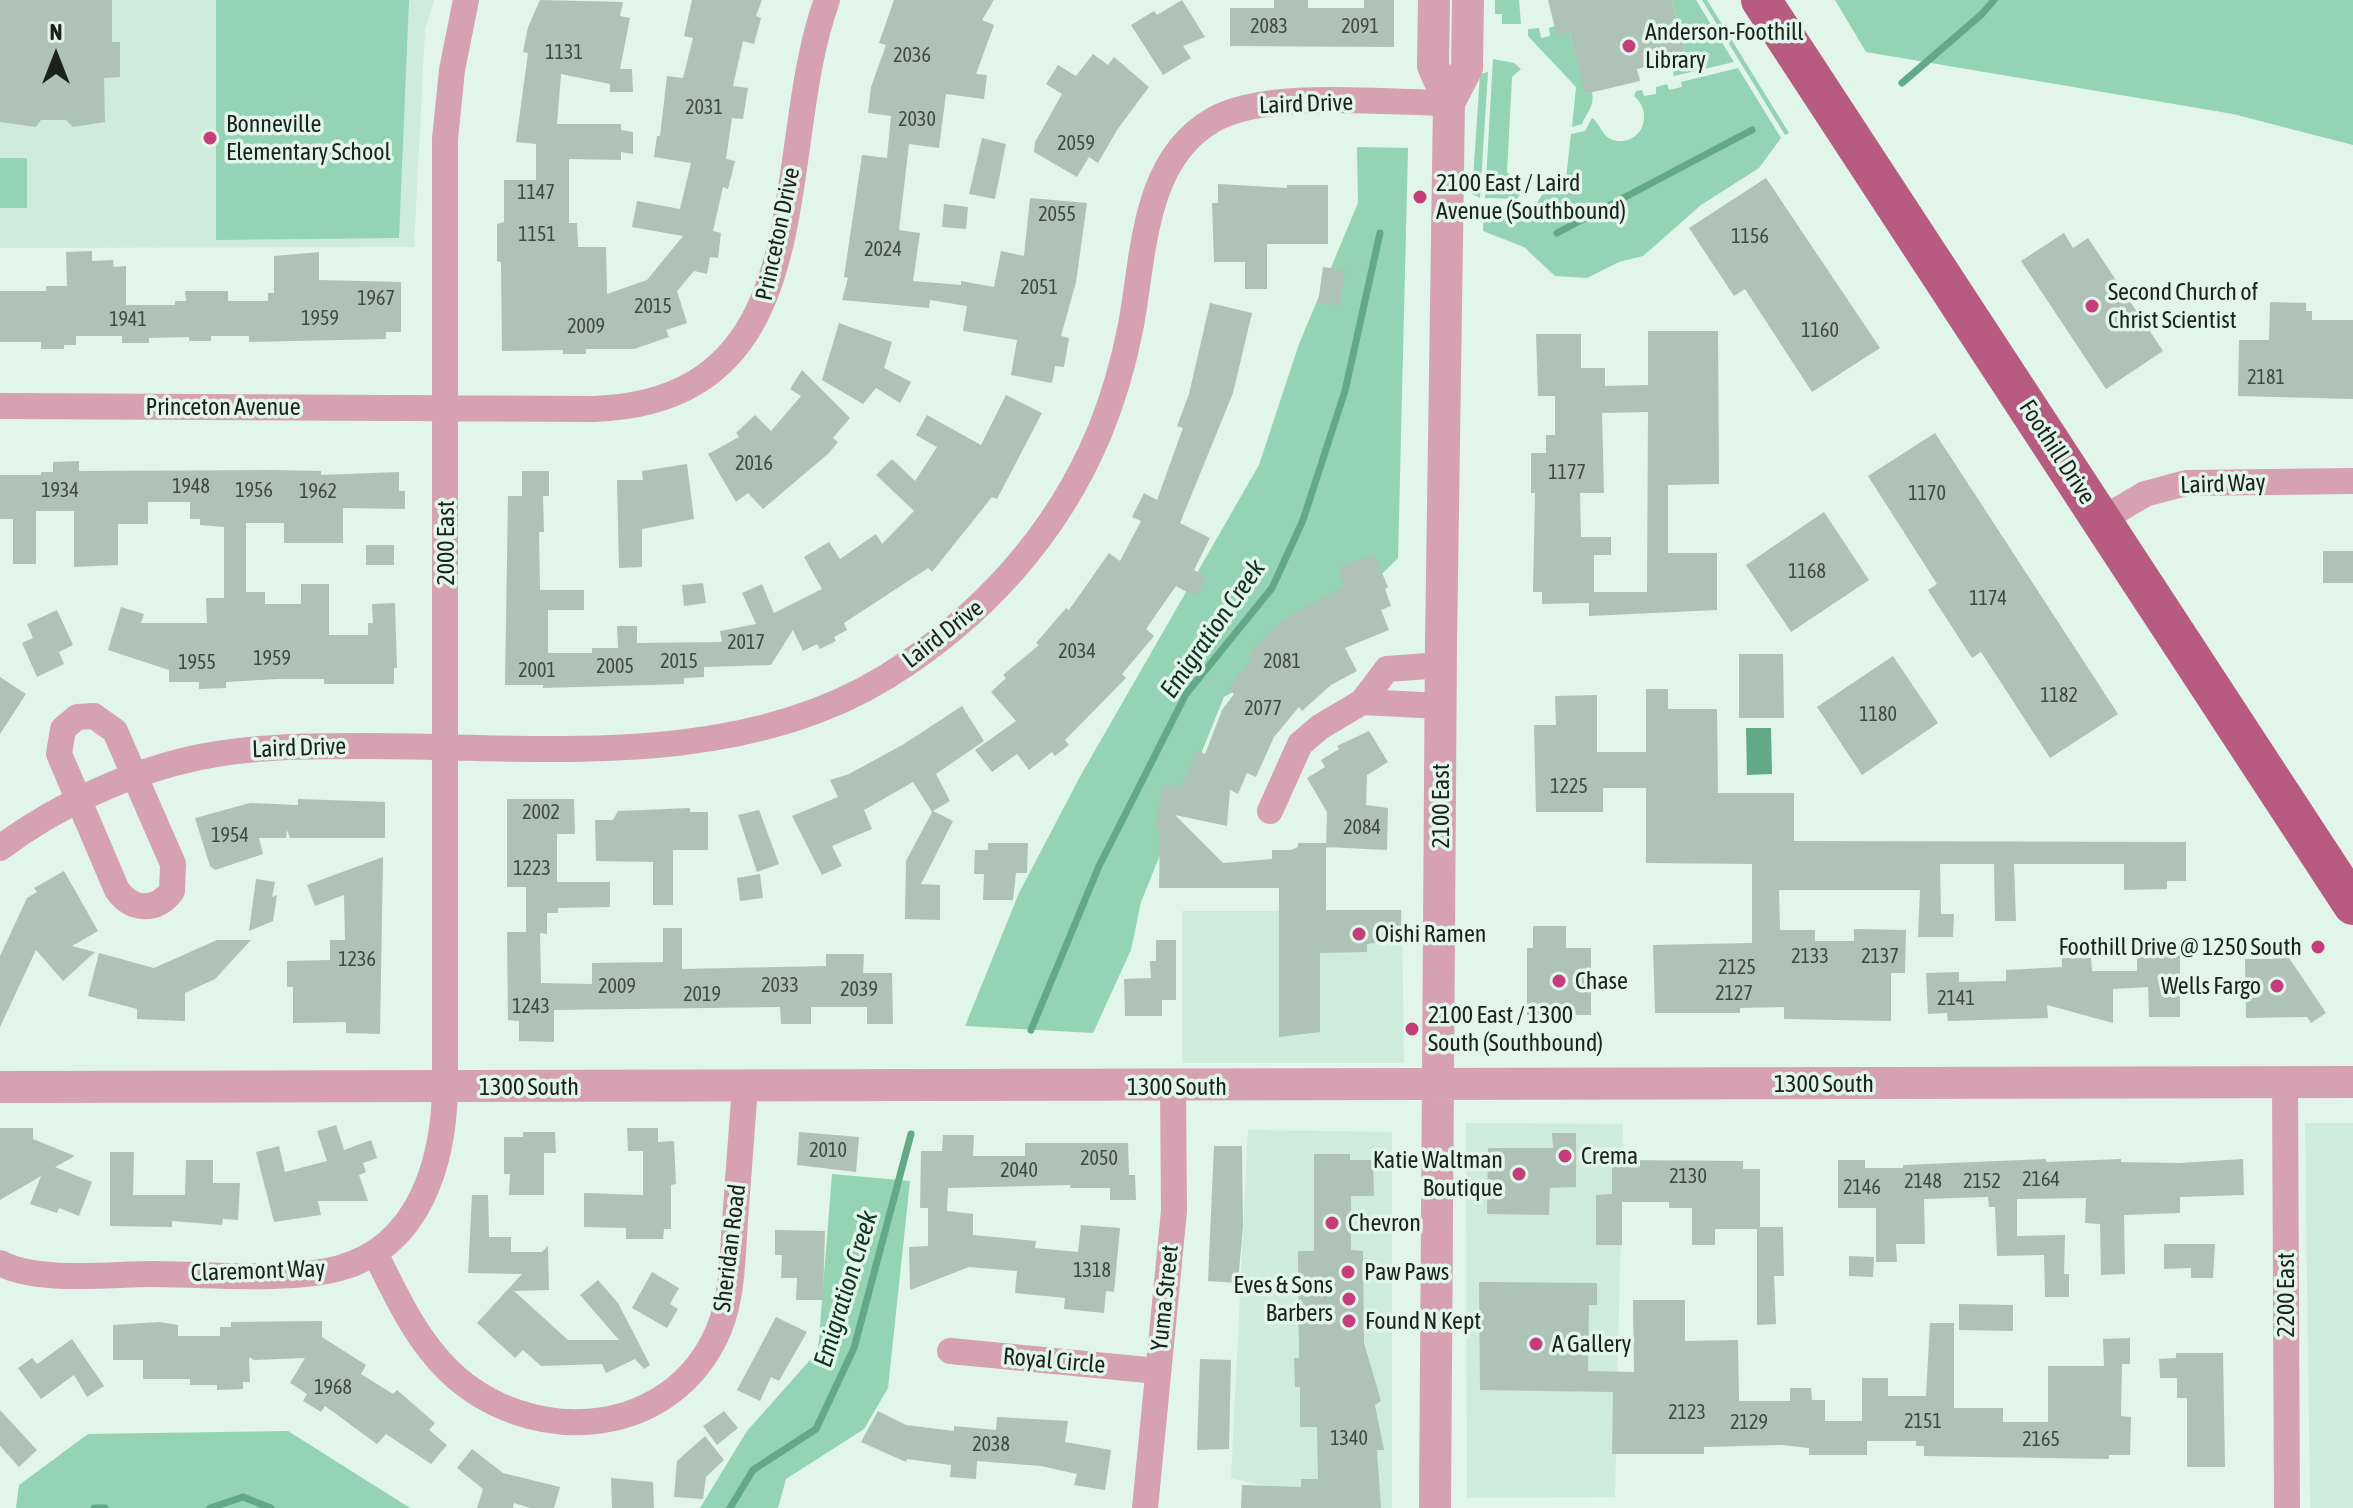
<!DOCTYPE html>
<html>
<head>
<meta charset="utf-8">
<style>
  body { margin:0 }
  #map { position:relative; width:2353px; height:1508px; overflow:hidden; background:#e1f5ea; font-family:"Asap Condensed",sans-serif }
  canvas { display:block }
  .north { position:absolute; left:16px; top:16px; width:80px; height:80px; -webkit-text-stroke:6px #e1f5ea; paint-order:stroke; rotate:0deg; font-size:22px; font-weight:700; line-height:32px; text-align:center; color:#1b221e }
  .north::after { content:''; display:block; margin:auto; width:28px; height:36px; background:#1b221e; clip-path:polygon(50% 0,100% 100%,50% 72%,0 100%) }
</style>
</head>
<body>
<div id="map">
<canvas width="2353" height="1508"></canvas>
<div class="north">N</div>
</div>
<script>
const c = document.querySelector('canvas').getContext('2d');
c.lineJoin = 'round';
function paint(path, color) {
  c.fillStyle = color;
  c.fill(path, 'evenodd');
}
function stroke(path, color, width, dash) {
  c.strokeStyle = color;
  c.lineWidth = width;
  c.lineCap = dash ? 'butt' : 'round';
  c.setLineDash(dash || []);
  c.stroke(path);
}
function write(font, color, halo, rows, align = 'center') {
  c.font = font + ' "Asap Condensed",sans-serif';
  c.lineWidth = 7;
  c.setLineDash([]);
  c.textBaseline = 'middle';
  c.strokeStyle = halo;
  c.fillStyle = color;
  for (const [text, x, y, turn = 0] of rows) {
    c.save();
    c.translate(x, y);
    c.rotate((+turn || 0) * Math.PI / 180);
    c.textAlign = isNaN(turn) ? turn : align;
    if (halo) c.strokeText(text, 0, 0);
    c.fillText(text, 0, 0);
    c.restore();
  }
}
const built = new Path2D(`
  M0,0H434L425,31L414,247L0,248Z
  M1182,911H1402L1404,1063H1182Z
  M1466,1123L1623,1124L1615,1497L1467,1498Z
  M2305,1123H2353V1508H2310Z
  M1248,1130L1392,1132V1508H1298V1494L1231,1478Z`);
const green = new Path2D(`
  M216,0H409L399,238L216,240Z
  M1495,0H1519L1521,24H1502V14H1495Z
  M1672,0H1696L1734,62L1674,76L1671,61L1686,57Z
  M1702,0H1707L1789,133L1785,135Z
  M1835,0H2353V145L2233,114L1866,52Z
  M1555,26L1557,35L1570,32L1586,94L1592,92C1595,106 1587,112 1582,124L1572,127L1576,87L1528,36V29L1539,28L1541,38L1550,36L1549,28Z
  M1493,59L1514,63L1521,69L1512,77L1507,172L1523,190L1517,199L1485,198Z
  M1738,68L1781,138L1759,168L1701,205L1643,256L1619,262L1587,278L1555,276L1524,247L1483,231L1484,212L1532,211L1545,190L1566,179L1571,134L1585,131L1592,118C1601,124 1601,136 1613,140C1641,148 1655,113 1634,96L1636,91L1642,90L1644,96L1656,94V87L1667,84L1669,90L1682,87L1681,82Z
  M1488,72L1480,198L1472,194L1480,74Z
  M1357,147L1408,148L1398,558L1303,653L1224,697L1141,902L1131,950L1093,1033L965,1026L1019,893L1082,773L1259,465L1299,344L1358,203Z
  M0,158H27V208H0Z
  M832,1174L910,1181L888,1388L864,1429L786,1479L778,1508H700L747,1431L818,1351Z
  M288,1431L410,1508H16L19,1485L88,1434Z`);
const water = new Path2D(`
  M1746,728H1771L1772,774L1747,775Z`);
const stream = new Path2D(`
  M1902,83L1982,14L1994,0
  M1557,233L1752,130
  M1031,1030L1099,866L1186,694L1272,588L1303,520L1345,391L1380,233
  M94,1508H105
  M210,1508L243,1497L271,1508
  M730,1508L753,1470L816,1429L854,1348L911,1134`);
const building = new Path2D(`
  M0,0H112V42H120V77L104,78L105,122L73,127L66,120H41L36,127L0,122Z
  M540,0L623,2L620,16L630,18L620,69H632L633,92H610V84L561,74L557,124H621V130L633,132V154L621,152V160L569,159V223H577L578,247H606L607,294L647,280L683,236L632,227L637,201L680,209L691,163L654,157L657,136H660L667,76L683,78L693,38L684,36L692,0H762L756,16L761,18L754,44L743,41L733,86L748,88L743,119L732,118L726,159L735,161L728,189L723,187L713,231L721,233L718,258L710,257L707,274L694,271L677,291L687,323L666,330L669,337L634,349H586V354H563V350L502,351L501,262L497,261V224L504,222V180H536V144L516,142L528,53L523,52L528,27Z
  M894,0H994L982,20L994,25L976,74L987,75L984,99L946,94L939,148L909,144L899,230L920,233L913,281L961,285V281L994,287L1001,251L1024,256L1030,198L1087,203L1076,282L1061,336L1069,338L1064,367L1055,366L1052,383L1011,375L1017,340L963,331L967,306L930,300L929,308L842,300L848,278L844,277L862,155L887,158L891,116L868,113L871,87L886,45L879,43Z
  M1182,0L1205,37L1183,46L1191,58L1163,75L1131,25L1154,11L1157,15Z
  M1274,0H1308V8H1364V0H1394V47L1230,46V8H1274Z
  M1548,0H1672L1686,57L1637,69L1640,81L1585,94L1570,32L1557,36Z
  M1093,54L1108,65L1114,57L1149,87L1117,130L1098,163L1089,157L1077,177L1034,152L1035,142L1062,94L1046,84L1058,65L1076,76Z
  M982,138L1006,144L995,199L969,194Z
  M1766,178L1880,348L1812,392L1745,289L1734,296L1689,228Z
  M1218,184L1287,188V185H1328V244H1267V289H1245V262H1214L1212,203H1218Z
  M944,204L968,207L966,229L942,227Z
  M2064,233L2073,248L2088,238L2163,351L2106,389L2021,261Z
  M92,251V261L113,260L114,267L126,266V305H175V301H186L185,291H228V301H268V293H274V256L319,252V280L401,282V332H386V339L249,342V336H211V341H189V337L149,338V343H122V336H76V345H64V349H41V342H0V291H46V286H67L66,252Z
  M1323,267L1345,270L1340,305L1318,303Z
  M2270,302L2306,303V311H2312V320H2353V399L2238,396L2239,340H2269Z
  M1210,303L1252,313L1233,393L1180,523L1210,538L1194,570L1207,578L1196,597L1176,586L1146,629L1154,636L1122,674L1126,678L1065,740L1069,745L1055,756L1052,752L1029,770L1017,754L992,772L975,750L1016,721L991,692L1006,678L1003,675L1039,645L1036,643L1066,608L1069,610L1109,553L1120,561L1141,521L1132,517L1144,493L1157,500L1183,428L1177,426L1189,394Z
  M839,323L892,342L884,368L911,382L900,403L876,388L863,404L822,380Z
  M1648,331H1718L1719,484L1668,485V553H1717V610L1589,616V603L1542,604V592H1533L1535,493H1531V453H1546V435H1555V396H1538L1536,334H1581V368H1605V386L1648,385ZM1648,412L1647,592H1594V555H1611V537H1581L1580,493H1604L1602,413Z
  M802,370L850,418L833,438L838,442L829,453L763,509L748,493L736,502L708,454L739,437L736,433L755,415L771,431L801,396L790,389Z
  M1006,395L1042,413L997,499L992,497L932,572L928,568L844,623L847,630L834,637L836,641L820,649L817,644L803,651L793,630L771,665L704,667V677L684,678V684L543,688V685H505L508,496H522V471H549V496H543L544,532H539L540,590H584V610H548V653H592V648H618L617,626H637V643L722,642L720,631L756,624L742,593L762,584L774,613L822,589L804,557L829,542L840,559L876,534L882,544L914,511L876,475L892,459L915,481L937,447L916,435L927,415L981,445Z
  M1935,433L2118,714L2050,758L1981,652L1972,658L1928,590L1937,584L1868,476Z
  M79,461V471L274,470L321,471V475L399,472V491H405V509L343,508V543H284V523H246V592H265V604H301V584H329V635H368V623H373L372,604L395,603L397,668H394V684H324V679H277L226,682V688L199,689V682H169V670L108,650L121,607L144,614L141,623H207L206,598H224V527L200,525V519H190V502H148V524H118V565L74,567V511H36V564H13V519H0V475H41V472H53V462Z
  M687,464L694,519L642,529V567L619,568L617,480H643L642,471Z
  M1824,512L1869,580L1791,632L1746,565Z
  M366,545H394V565H366Z
  M2323,551H2353V583H2323Z
  M1374,554L1388,587L1385,589L1391,606L1381,610L1389,630L1345,648L1357,671L1331,685L1302,711L1299,707L1274,737L1256,777L1247,773L1238,794L1230,790L1227,826L1175,815L1223,863L1272,859V850H1291L1298,847V843H1326V910H1401V939L1367,944V952L1320,953V1032L1279,1037V888H1159L1160,829L1154,828L1163,784L1180,787L1197,750L1205,754L1222,710L1234,694L1228,689L1253,657L1249,652L1284,619L1344,586L1337,568Z
  M703,583L706,603L684,606L682,585Z
  M57,610L73,645L59,652L64,664L37,677L22,643L33,638L27,624Z
  M1739,654H1783L1784,718H1739Z
  M1893,656L1938,723L1862,775L1817,707Z
  M0,677L26,694L0,734Z
  M1646,689H1668V709H1717L1718,793H1794V841L2186,842V881H2167V889L2124,890V864H2014L2016,921H1995L1994,864H1940L1941,914H1954L1953,937H1918L1920,890H1779L1780,930H1815V941H1854V929L1906,930L1905,973H1891V1021L1784,1019V1007L1740,1008V1013H1655L1653,945L1752,943V864L1646,863V788H1603V812H1536L1534,725H1556L1555,696L1597,695V752H1646Z
  M962,706L984,741L936,774L950,801L933,811L953,821L921,884L940,885V920L905,919L906,861L932,812L913,782L864,810L872,829L832,846L842,866L822,875L792,816L838,797L830,780L849,774L904,744Z
  M1369,731L1388,762L1367,775L1366,805L1388,808L1387,850L1326,847L1327,812L1307,778L1325,767L1321,760L1339,749L1337,746Z
  M298,799L385,802V838H290L287,830L286,838H259L263,854L215,870L210,866L195,818L250,803L298,805Z
  M507,799H574L575,834H557V882H610V907L558,908V913H547V934L540,933L541,983L592,984V963L663,962V928H682V969L826,966V954H864L863,973H892L893,1024H867V1007H811V1024H781L780,1007L554,1010V1042L519,1041V1021L508,1020L507,932H526V887H507Z
  M690,808V812H708V850H673V905H653V862L596,861L595,820H613L618,811Z
  M759,810L779,864L757,872L738,815Z
  M988,843H1028L1027,873H1016L1013,900H983L984,874H974L975,850H988Z
  M383,857L380,1034L346,1033V1022L293,1023V987H287V961L330,960V940H345L344,895L315,906L307,885Z
  M64,871L98,931L72,946L95,952L63,981L36,950L0,1027V956L27,898L37,892L34,888Z
  M760,874L763,898L740,901L737,878Z
  M256,879L275,882L272,897L277,895L273,921L249,931Z
  M1533,926H1566V948H1591V1015H1527V948H1533Z
  M217,940H251L215,979L185,993V1021L137,1019V1009L88,996L99,953L154,968Z
  M1156,940H1176V1000H1162V1016H1125L1124,979L1151,978L1150,961H1156Z
  M2137,948H2180V1017H2149L2148,987L2113,989V1023L2047,1005L2048,1018L1948,1021L1947,1013L1928,1014L1926,973L1959,972V982L2006,981V970L2062,967V958H2091L2092,971H2137Z
  M2285,952L2326,1013L2311,1023L2307,1017L2246,1018L2245,959H2273Z
  M336,1125L344,1150L371,1140L377,1158L363,1163L366,1172L359,1175L368,1201H318L321,1215L274,1222L256,1152L279,1146L285,1172L327,1161L317,1131Z
  M0,1128H33V1139L75,1156L55,1167L92,1182L79,1216L59,1208L57,1213L30,1204L41,1176L0,1200Z
  M627,1128H658V1142L674,1141L676,1184L671,1185V1229H664L663,1239H626V1228L584,1227V1193L643,1195V1151H628Z
  M523,1132H555L556,1153H544V1195H509L510,1174H504V1137H523Z
  M799,1132L859,1137L856,1172L797,1165Z
  M1552,1133H1576V1187L1550,1188L1549,1215L1487,1214L1488,1148H1553Z
  M943,1135H974L973,1156H1025V1143H1128L1129,1175H1135L1136,1200H1110V1188H1070V1185L948,1188L947,1211L973,1214V1235L1036,1241L1035,1248L1078,1252L1081,1225L1120,1228L1114,1292L1106,1291L1104,1313L1064,1309L1065,1298L1015,1293L1017,1271L969,1267L910,1290L909,1247L928,1246V1208H920L921,1151H942Z
  M1214,1146H1242L1243,1226L1238,1283L1208,1281Z
  M110,1152H134L133,1195H185L186,1160H213V1183H240L238,1220L223,1219L222,1225L172,1221V1227L110,1226Z
  M1314,1154H1350V1160H1373L1374,1196H1351V1250L1363,1251L1364,1343L1381,1401L1375,1405L1384,1450H1377L1381,1508H1241L1242,1485L1301,1487V1479H1318L1317,1427H1300V1387H1295L1294,1358H1299L1298,1251H1314Z
  M2046,1159V1162L2121,1159V1162L2179,1163L2243,1159L2244,1195L2180,1197V1213L2124,1215L2125,1274L2101,1275L2100,1224L2085,1223L2086,1198L2017,1199V1236L2065,1235L2064,1274H2069V1297H2045L2044,1255L1997,1256L1995,1207H1989L1988,1197L1924,1199L1925,1244H1896L1897,1262H1876V1208H1838V1160H1865V1168H1903V1165Z
  M1622,1160L1743,1161V1169H1760V1227H1783L1784,1276H1774L1776,1324L1757,1325V1229H1715V1245H1692V1208H1669V1202H1622V1245H1596V1195L1612,1194V1164H1622Z
  M472,1195H488L489,1237H511V1252H542L548,1246L549,1290L514,1291L568,1340H619L580,1295L598,1280L618,1303L650,1365L644,1369L635,1359L606,1373L602,1364L541,1366L523,1350L515,1358L477,1323L522,1274L468,1273Z
  M775,1230L825,1231L823,1300H796L797,1278H781L782,1255H775Z
  M2164,1244H2215L2213,1278H2191V1268L2164,1269Z
  M1849,1256L1874,1257L1873,1277L1849,1276Z
  M652,1272L679,1288L670,1304L678,1309L667,1328L632,1308Z
  M1479,1282L1597,1283V1305H1589L1588,1371L1634,1372L1633,1300H1685V1341L1738,1340L1739,1401H1790V1388H1811L1812,1400H1825V1421H1862V1378H1888V1396H1926L1930,1323H1954V1408H2003V1422H2048V1366H2104L2103,1339L2130,1338V1364H2122L2121,1416L2131,1417L2130,1455H2109V1459L1924,1456V1446H1916V1441H1867V1455H1809V1448L1782,1445L1704,1447V1454H1612L1613,1392L1480,1390Z
  M1959,1304L2013,1305V1331L1959,1330Z
  M776,1317L807,1332L779,1381L771,1377L760,1401L737,1390Z
  M322,1321V1337L366,1365L361,1374L393,1394L397,1390L435,1423L429,1430L447,1445L431,1464L386,1434L377,1444L325,1406L321,1412L303,1401L307,1394L290,1383L305,1358L254,1360L249,1357L250,1382H243V1389L217,1390V1385H190V1379H143V1360H113V1325L159,1322L178,1325V1336H220V1327H231V1322Z
  M72,1339L104,1386L87,1397L74,1375L41,1399L18,1368L32,1358L37,1364Z
  M2176,1353H2223L2225,1467H2187V1398H2177V1378H2160L2159,1359L2176,1358Z
  M1200,1359L1231,1360L1229,1449L1197,1450Z
  M0,1410L37,1450L19,1467L0,1446Z
  M724,1411L738,1428L717,1445L703,1426Z
  M878,1411L906,1425L954,1431V1426L996,1430L997,1417L1068,1421L1065,1442L1111,1450L1105,1490L1074,1485L1077,1474L1041,1466L977,1461L976,1479L950,1477L951,1465L907,1459L906,1462L861,1442Z
  M705,1436L724,1460L706,1477L703,1499L674,1497L677,1461Z
  M472,1449L503,1473L560,1487L554,1508H530L514,1503L513,1508H477L483,1489L457,1468Z
  M611,1478L653,1482L654,1508H612Z`);
const minor = new Path2D(`
  M0,406L594,409C827,401 771,153 827,0
  M2101,520L2145,494L2186,483L2353,481
  M1362,702L1441,706
  M94,716L115,731L173,864L172,891C156,912 132,911 117,890L59,754L63,729L77,717Z
  M1270,811L1300,744L1320,727L1362,702L1387,669L1441,665
  M0,848C56,806 131,771 200,757C255,746 309,746 365,746C537,746 733,771 886,677C981,618 1057,535 1100,431C1114,397 1124,361 1131,325C1144,255 1143,160 1213,120C1267,89 1386,103 1449,103
  M2285,1082L2287,1508
  M375,1253C396,1295 415,1338 449,1371C527,1446 663,1441 714,1340C733,1304 732,1260 735,1221C738,1176 742,1131 745,1087
  M0,1263C37,1283 109,1274 151,1274C206,1274 289,1282 340,1268C420,1246 444,1161 445,1087V139L452,70L466,0
  M950,1351L1158,1371
  M1145,1508L1174,1211L1173,1087`);
const tertiary = new Path2D(`
  M1434,0L1433,66L1449,103L1441,643L1435,1508
  M1449,103L1467,68L1468,0
  M0,1087L2353,1082`);
const primary = new Path2D(`
  M1761,0L2353,905`);
const markers = [
  [1629,46,8,"#c53d7b"],
  [210,138,8,"#c53d7b"],
  [1420,197,8,"#c53d7b"],
  [2092,306,8,"#c53d7b"],
  [1359,934,8,"#c53d7b"],
  [2318,947,8,"#c53d7b"],
  [1559,981,8,"#c53d7b"],
  [2277,986,8,"#c53d7b"],
  [1412,1029,8,"#c53d7b"],
  [1565,1156,8,"#c53d7b"],
  [1519,1174,8,"#c53d7b"],
  [1332,1223,8,"#c53d7b"],
  [1348,1272,8,"#c53d7b"],
  [1349,1299,8,"#c53d7b"],
  [1349,1321,8,"#c53d7b"],
  [1536,1344,8,"#c53d7b"]
];
const numberNames = [
  ["2083",1269,27],
  ["2091",1360,27],
  ["1131",564,53],
  ["2036",912,56],
  ["2031",704,108],
  ["2030",917,120],
  ["2059",1076,144],
  ["1147",536,193],
  ["2055",1057,215],
  ["1151",537,235],
  ["1156",1750,237],
  ["2024",883,250],
  ["2051",1039,288],
  ["1967",376,299],
  ["2015",653,307],
  ["1959",320,319],
  ["1941",128,320],
  ["2009",586,327],
  ["1160",1820,331],
  ["2181",2266,378],
  ["2016",754,464],
  ["1177",1567,473],
  ["1948",191,487],
  ["1934",60,491],
  ["1956",254,491],
  ["1962",318,492],
  ["1170",1927,494],
  ["1168",1807,572],
  ["1174",1988,599],
  ["2017",746,643],
  ["2034",1077,652],
  ["1959",272,659],
  ["2015",679,662],
  ["2081",1282,662],
  ["1955",197,663],
  ["2005",615,667],
  ["2001",537,671],
  ["1182",2059,696],
  ["2077",1263,709],
  ["1180",1878,715],
  ["1225",1569,787],
  ["2002",541,813],
  ["2084",1362,828],
  ["1954",230,836],
  ["1223",532,869],
  ["2133",1810,957],
  ["2137",1880,957],
  ["1236",357,960],
  ["2125",1737,968],
  ["2033",780,986],
  ["2009",617,987],
  ["2039",859,990],
  ["2127",1734,994],
  ["2019",702,995],
  ["2141",1956,999],
  ["1243",531,1007],
  ["2010",828,1151],
  ["2050",1099,1159],
  ["2040",1019,1171],
  ["2130",1688,1177],
  ["2164",2041,1180],
  ["2148",1923,1182],
  ["2152",1982,1182],
  ["2146",1862,1188],
  ["1318",1092,1271],
  ["1968",333,1388],
  ["2123",1687,1413],
  ["2151",1923,1422],
  ["2129",1749,1423],
  ["1340",1349,1439],
  ["2165",2041,1440],
  ["2038",991,1445]
];
const poiNames = [
  ["Anderson-Foothill",1645,32],
  ["Library",1645,60],
  ["Bonneville",226,124],
  ["Elementary School",226,152],
  ["2100 East / Laird",1436,183],
  ["Avenue (Southbound)",1436,211],
  ["Second Church of",2108,292],
  ["Christ Scientist",2108,320],
  ["Oishi Ramen",1375,934],
  ["Foothill Drive @ 1250 South",2302,947,"right"],
  ["Chase",1575,981],
  ["Wells Fargo",2261,986,"right"],
  ["2100 East / 1300",1428,1015],
  ["South (Southbound)",1428,1043],
  ["Crema",1581,1156],
  ["Katie Waltman",1503,1160,"right"],
  ["Boutique",1503,1188,"right"],
  ["Chevron",1348,1223],
  ["Paw Paws",1364,1272],
  ["Eves & Sons",1333,1285,"right"],
  ["Barbers",1333,1313,"right"],
  ["Found N Kept",1365,1321],
  ["A Gallery",1552,1344]
];
const streetNames = [
  ["Laird Drive",1306,104,-2],
  ["Princeton Drive",778,234,-78],
  ["Princeton Avenue",223,407],
  ["Foothill Drive",2057,452,57],
  ["Laird Way",2223,484,-2],
  ["2000 East",446,543,-90],
  ["Laird Drive",943,634,-38],
  ["Laird Drive",299,748,-2],
  ["2100 East",1441,806,-90],
  ["1300 South",1824,1084],
  ["1300 South",529,1087],
  ["1300 South",1177,1087],
  ["Sheridan Road",730,1248,-83],
  ["Claremont Way",258,1271,-2],
  ["2200 East",2286,1295,-90],
  ["Yuma Street",1165,1298,-84],
  ["Royal Circle",1054,1361,5]
];
const waterNames = [
  ["Emigration Creek",1213,629,-55],
  ["Emigration Creek",846,1289,-73]
];
paint(built, '#cfebdc');
paint(green, '#94d3b3');
paint(water, '#63a887');
stroke(stream, '#63a887', 7);
paint(building, '#aec2b7');
stroke(minor, '#d5a1b3', 26);
stroke(tertiary, '#d5a1b3', 32);
stroke(primary, '#b75c80', 40);
for (const [x, y, r, color] of markers) {
  const dot = new Path2D();
  dot.arc(x, y, r, 0, 2 * Math.PI);
  c.fillStyle = color;
  c.fill(dot);
  stroke(dot, '#e1f5ea', 3);
}
write('20px', '#404a44', null, numberNames);
write('24px', '#1b221e', '#e1f5ea', poiNames, 'left');
write('24px', '#1b221e', '#e1f5ea', streetNames);
write('italic 26px', '#123224', '#e1f5ea', waterNames);
</script>
</body>
</html>
